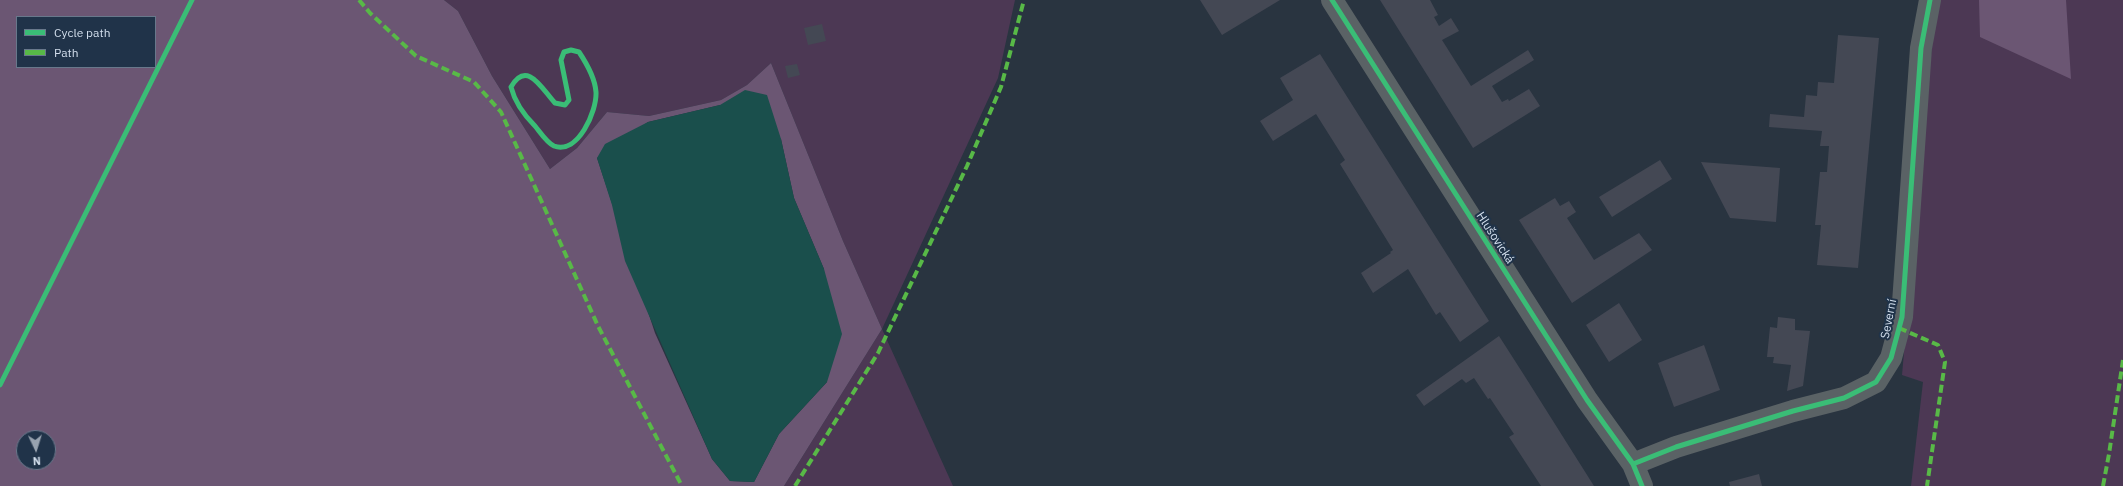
<!DOCTYPE html>
<html>
<head>
<meta charset="utf-8">
<style>
  body { margin:0 }
  #map { position:relative; width:2123px; height:486px; overflow:hidden; background:#293440; font-family:"IBM Plex Sans",sans-serif }
  canvas { display:block }
  .legend { position:absolute; left:16px; top:16px; width:140px; height:52px; box-sizing:border-box; background:#203349; border:1px solid #68788b; margin:0; padding:5px 7px; list-style:none; font-size:12px; color:#d3dfed }
  .legend li { display:flex; align-items:center; gap:8px; height:20px }
  .legend b { width:20px; border:1px solid #68788b }
  .north { position:absolute; left:16px; top:430px; width:40px; height:40px; box-sizing:border-box; background:#203349; border:1px solid #68788b; border-radius:50%; rotate:176deg; font-size:11px; font-weight:700; line-height:16px; text-align:center; color:#d3dfed }
  .north::after { content:''; display:block; margin:auto; width:14px; height:18px; background:#98a3b0; clip-path:polygon(50% 0,100% 100%,50% 72%,0 100%) }
</style>
</head>
<body>
<div id="map">
<canvas width="2123" height="486"></canvas>
<ul class="legend">
<li><b style="height:5px;background:#3abd76"></b>Cycle path</li>
<li><b style="height:5px;background:#58b947"></b>Path</li>
</ul>
<div class="north">N</div>
</div>
<script>
const c = document.querySelector('canvas').getContext('2d');
c.lineJoin = 'round';
function paint(path, color) {
  c.fillStyle = color;
  c.fill(path, 'evenodd');
}
function stroke(path, color, width, dash) {
  c.strokeStyle = color;
  c.lineWidth = width;
  c.lineCap = dash ? 'butt' : 'round';
  c.setLineDash(dash || []);
  c.stroke(path);
}
function write(font, color, halo, rows, align = 'center') {
  c.font = font + ' "IBM Plex Sans",sans-serif';
  c.lineWidth = 4;
  c.setLineDash([]);
  c.textBaseline = 'middle';
  c.strokeStyle = halo;
  c.fillStyle = color;
  for (const [text, x, y, turn = 0] of rows) {
    c.save();
    c.translate(x, y);
    c.rotate((+turn || 0) * Math.PI / 180);
    c.textAlign = isNaN(turn) ? turn : align;
    if (halo) c.strokeText(text, 0, 0);
    c.fillText(text, 0, 0);
    c.restore();
  }
}
const green = new Path2D(`
  M444,0H1015L998,78L882,329L953,486H784L882,329L843,241L771,63L747,85L721,100L649,116L607,112L577,148L550,169L492,76L458,11Z
  M1937,0H2123V486H1911L1923,382L1902,375L1927,92Z`);
const forest = new Path2D(`
  M0,0H444L458,11L492,76L550,169L577,148L607,112L649,116L721,100L747,85L771,63L843,241L882,329L784,486H0ZM17,17H155V67H17ZM720,105L781,139L794,198L824,269L827,382L779,434L754,482L730,481L712,459L655,333L597,158L648,122ZM24,438H48V462H24Z
  M1979,0H2066L2071,79L1980,37Z`);
const water = new Path2D(`
  M745,90L767,95L781,139L794,198L824,269L842,334L827,382L779,434L754,482L730,481L712,459L625,261L612,205L597,158L605,144L648,122L720,105Z`);
const building = new Path2D(`
  M1200,0H1280L1222,35Z
  M1380,0H1430L1438,15L1434,17L1439,26L1451,18L1459,31L1442,40L1471,86L1528,50L1534,60L1492,86L1502,102L1508,99L1509,101L1529,89L1540,106L1473,148Z
  M822,24L826,41L808,45L804,28Z
  M1838,35L1879,38L1858,268L1817,265L1821,225H1815L1820,172H1827L1829,146H1820L1822,131L1769,127L1770,114L1804,117L1806,95L1817,96L1818,82L1834,83Z
  M1320,54L1489,321L1460,342L1440,312L1436,315L1408,269L1373,293L1361,273L1391,253L1390,252L1393,250L1340,164L1345,160L1316,114L1273,141L1260,121L1293,100L1280,78Z
  M797,64L800,75L788,78L785,66Z
  M1660,160L1672,179L1612,217L1599,197Z
  M1701,162L1780,168L1776,222L1730,218Z
  M1555,198L1560,206L1569,201L1576,212L1567,218L1594,260L1639,233L1652,250L1572,303L1519,220Z
  M1619,303L1642,340L1609,362L1586,325Z
  M1778,317L1795,319V330L1810,331L1803,386L1787,391L1791,365L1773,363L1774,357H1767L1770,327L1777,328Z
  M1499,336L1524,375L1594,486H1541L1509,437L1514,434L1490,398L1488,399L1474,378L1466,383L1462,379L1424,406L1416,395Z
  M1704,345L1720,390L1674,407L1658,363Z
  M1759,474L1762,486H1730L1729,482Z`);
const minor = new Path2D(`
  M1332,0L1587,400L1633,464L1642,486
  M1633,464L1676,447L1793,411L1844,398L1876,382L1891,358L1902,317L1921,48L1930,0`);
const quiet = new Path2D(`
  M359,0L370,13L416,56L474,82L501,112L598,326L682,486
  M1899,328L1938,345L1945,362L1927,486
  M795,486L878,353L967,166L1001,87L1024,0
  M2103,486L2109,454L2123,360`);
const cycleway = new Path2D(`
  M1332,0L1587,400L1633,464L1642,486
  M571,50L579,52C587,64 595,78 596,92C597,111 578,155 554,146C547,143 540,132 535,126C524,115 515,103 511,87C527,59 542,89 555,103L565,105L569,100L561,60L564,52Z
  M0,385L192,0
  M1633,464L1676,447L1793,411L1844,398L1876,382L1891,358L1902,317L1921,48L1930,0`);
const streetNames = [
  ["Hlušovická",1495,238,57],
  ["Severní",1889,319,-79]
];
paint(green, '#4c3854');
paint(forest, '#6b5673');
paint(water, '#1a4f4c');
paint(building, '#444854');
stroke(minor, '#5a6265', 22);
stroke(quiet, '#58b947', 4, [8, 4]);
stroke(cycleway, '#3abd76', 5);
write('12px', '#d3dfed', '#203349', streetNames);
</script>
</body>
</html>
